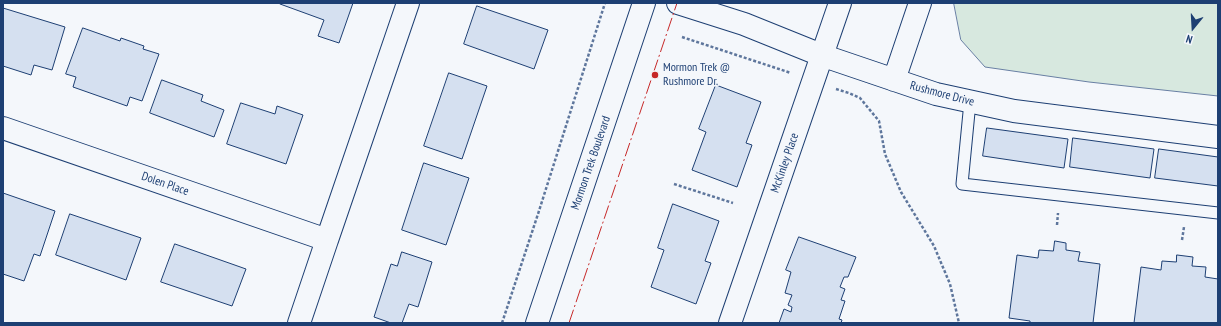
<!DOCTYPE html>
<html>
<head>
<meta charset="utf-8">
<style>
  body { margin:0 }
  #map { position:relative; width:1221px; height:326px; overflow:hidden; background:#f4f7fb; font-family:"PT Sans Narrow",sans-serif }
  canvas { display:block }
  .frame { position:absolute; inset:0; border:4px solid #1d3f73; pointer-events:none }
  .north { position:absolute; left:1173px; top:8px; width:40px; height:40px; -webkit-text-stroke:3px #f4f7fb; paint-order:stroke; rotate:198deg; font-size:11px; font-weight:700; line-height:16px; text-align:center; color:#1d3f73 }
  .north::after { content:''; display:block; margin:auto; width:14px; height:18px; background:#1d3f73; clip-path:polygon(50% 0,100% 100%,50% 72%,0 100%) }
</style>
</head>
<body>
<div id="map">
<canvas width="1221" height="326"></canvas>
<div class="frame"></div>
<div class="north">N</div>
</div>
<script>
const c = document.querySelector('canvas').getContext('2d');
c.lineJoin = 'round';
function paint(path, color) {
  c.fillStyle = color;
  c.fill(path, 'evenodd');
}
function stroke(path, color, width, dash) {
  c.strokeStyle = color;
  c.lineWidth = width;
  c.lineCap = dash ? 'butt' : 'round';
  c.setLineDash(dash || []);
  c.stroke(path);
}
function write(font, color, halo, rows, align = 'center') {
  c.font = font + ' "PT Sans Narrow",sans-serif';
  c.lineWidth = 3;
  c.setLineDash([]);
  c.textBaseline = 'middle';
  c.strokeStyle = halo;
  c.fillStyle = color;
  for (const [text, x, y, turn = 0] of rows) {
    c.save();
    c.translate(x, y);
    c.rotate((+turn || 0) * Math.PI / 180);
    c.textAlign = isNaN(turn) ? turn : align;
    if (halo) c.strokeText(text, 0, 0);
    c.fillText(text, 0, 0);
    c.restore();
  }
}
const green = new Path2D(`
  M954,3H1218V96L1089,82L985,67L961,40Z`);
const building = new Path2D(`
  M280,3H353L339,43L318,36L324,20L280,4Z
  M477,6L548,30L534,69L464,44Z
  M3,8L65,27L52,70L34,65L31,75L3,66Z
  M83,28L120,41L121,38L144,46L143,49L159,54L142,101L130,97L127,106L73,87L76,77L66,74Z
  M449,73L487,86L462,159L424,146Z
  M162,80L203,95L201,101L224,110L214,137L150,113Z
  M716,85L761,102L746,143L752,145L737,187L692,170L706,132L699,129Z
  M241,103L275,114L277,106L303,115L286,164L227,144Z
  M987,128L1068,139L1064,168L983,156Z
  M1073,138L1154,149L1150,178L1070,167Z
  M1159,149L1218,157V186L1155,178Z
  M424,163L469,178L446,245L402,230Z
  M3,193L55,211L40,256L34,254L24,281L3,274Z
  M673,204L719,221L705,261L711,263L696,304L651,287L664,250L658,248Z
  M70,214L141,238L126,280L56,255Z
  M799,237L856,257L848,277H844L840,287L845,289L841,300L845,301L839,319L842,320L841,323H779L784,309L791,312L792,307L788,305L792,295L785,293L791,272L786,270Z
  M1055,241L1066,243V250L1080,252L1078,261L1100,264L1093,323H1030V321L1009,318L1017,255L1038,258L1039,250L1053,251Z
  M175,244L246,269L232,306L161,282Z
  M402,252L432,262L418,307L409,304L402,323H391L374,317L391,264L397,266Z
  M1177,255L1193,257L1192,266L1206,267L1205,277L1218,279V323H1134L1141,267L1161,270L1162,261L1176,262Z`);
const path = new Path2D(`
  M682,37L791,73
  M836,89L849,93L860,98L879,121L885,154L901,192L934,246L950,284L959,323
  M674,184L733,203
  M1057,225L1058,213
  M1182,240L1184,227
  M502,323L538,214L605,3`);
const lane = new Path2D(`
  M970,102L962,184L1218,213`);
const street = new Path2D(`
  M678,3L744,24L821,55L936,94L1014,111L1218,137
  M894,80L920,3
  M3,128L327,240L299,323
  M327,240L408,3
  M730,323L840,3`);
const secondary = new Path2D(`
  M537,323L644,3`);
const power = new Path2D(`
  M569,323L677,3`);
const markers = [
  [655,75,4,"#c62828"]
];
const poiNames = [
  ["Mormon Trek @",663,68],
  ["Rushmore Dr.",663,82]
];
const streetNames = [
  ["Rushmore Drive",942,94,15],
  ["Mormon Trek Boulevard",591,163,-71],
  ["McKinley Place",785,163,-71],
  ["Dolen Place",165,184,19]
];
paint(green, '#d7e8df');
stroke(green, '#687fa3', 1);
paint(building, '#d5e0f0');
stroke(building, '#1d3f73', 1);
stroke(lane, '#1d3f73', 13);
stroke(street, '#1d3f73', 24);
stroke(secondary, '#1d3f73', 24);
stroke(path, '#5e769c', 2.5, [3, 2]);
stroke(lane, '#f4f7fb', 11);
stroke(street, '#f4f7fb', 22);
stroke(secondary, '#f4f7fb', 22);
stroke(power, '#c62828', 1, [14, 3, 2, 3]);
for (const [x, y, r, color] of markers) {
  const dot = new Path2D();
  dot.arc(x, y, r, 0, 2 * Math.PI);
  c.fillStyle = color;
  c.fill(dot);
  stroke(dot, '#f4f7fb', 1.5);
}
write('12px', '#1d3f73', '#f4f7fb', poiNames, 'left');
write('12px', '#1d3f73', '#f4f7fb', streetNames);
</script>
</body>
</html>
